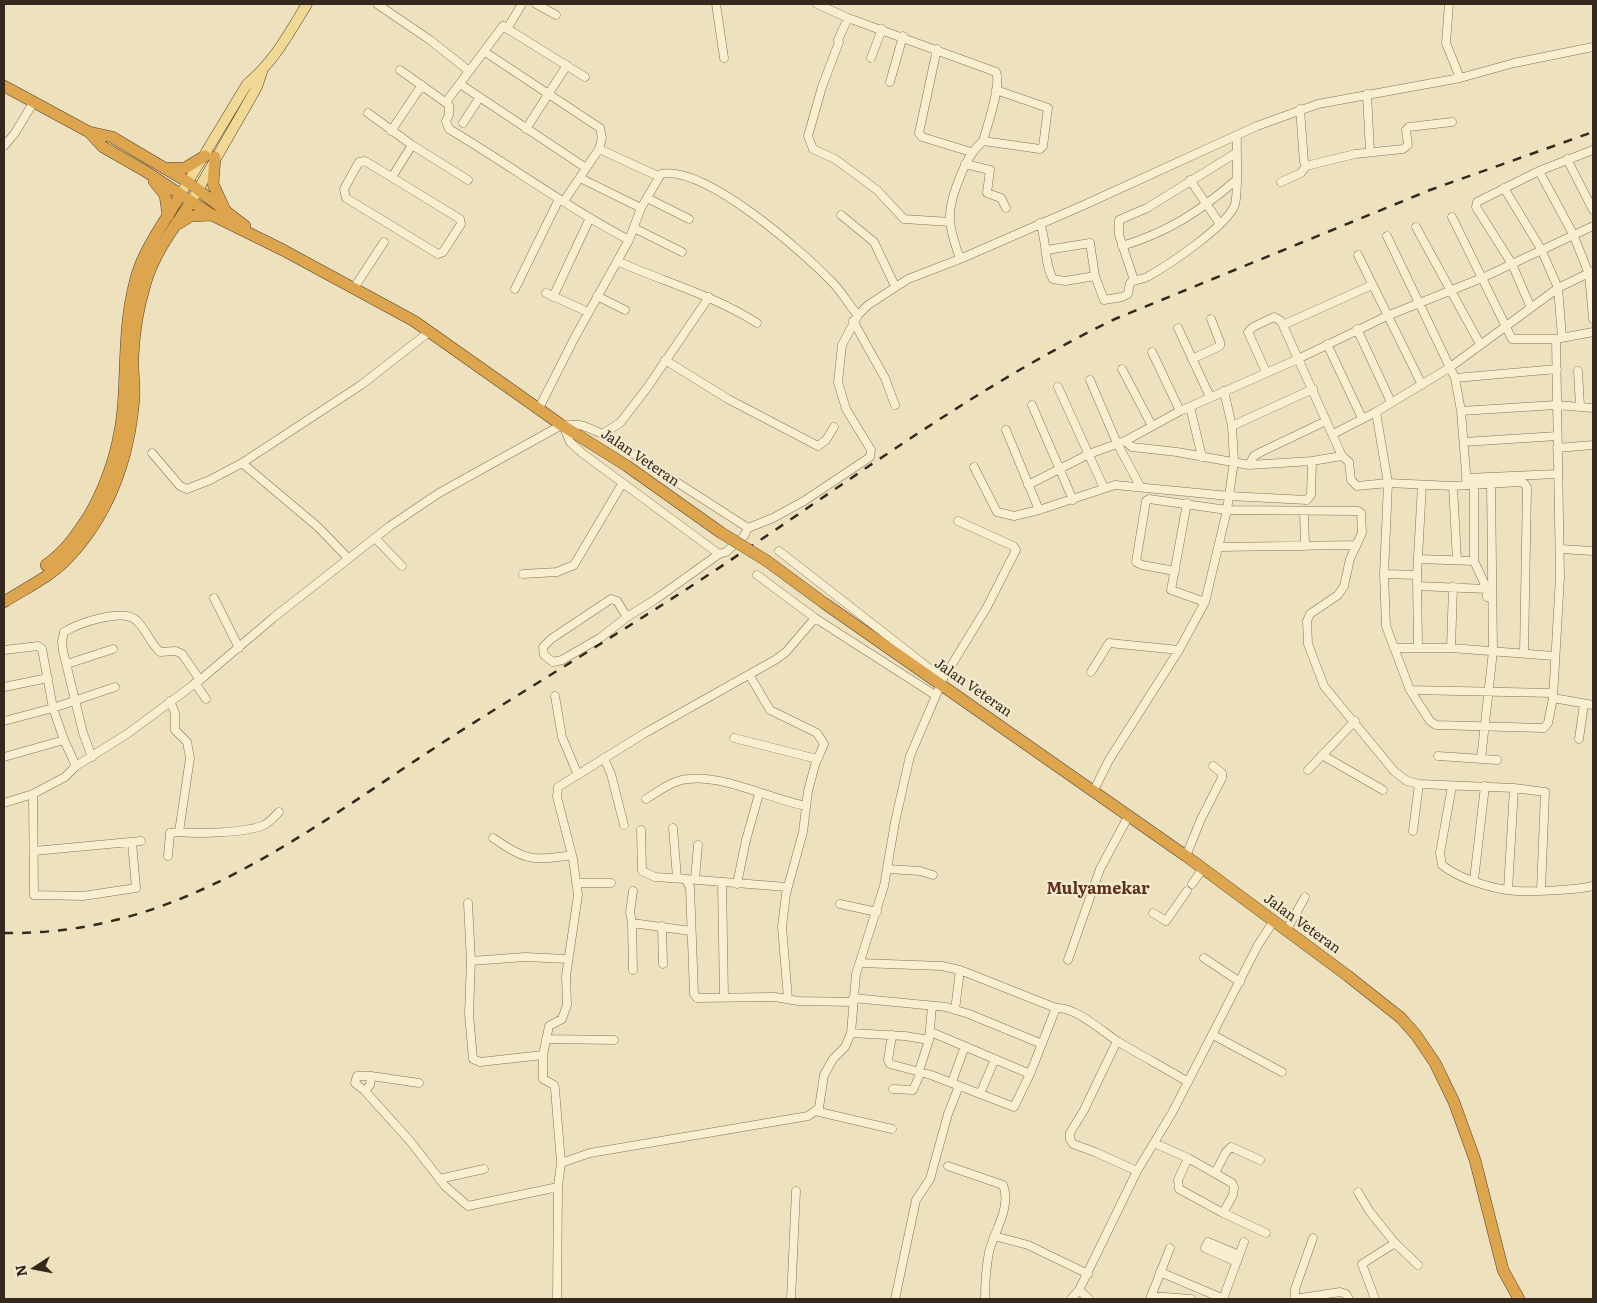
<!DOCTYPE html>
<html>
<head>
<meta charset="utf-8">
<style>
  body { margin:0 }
  #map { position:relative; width:1597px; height:1303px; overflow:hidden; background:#ede1be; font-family:Literata,serif }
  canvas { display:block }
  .frame { position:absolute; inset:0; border:5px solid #34291c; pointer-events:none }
  .north { position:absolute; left:10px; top:1243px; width:50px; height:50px; -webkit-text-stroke:4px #f4ebce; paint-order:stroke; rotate:259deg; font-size:14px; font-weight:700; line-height:20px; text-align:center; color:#34291c }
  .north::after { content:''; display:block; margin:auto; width:18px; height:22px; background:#34291c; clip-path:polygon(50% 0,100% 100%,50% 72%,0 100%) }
</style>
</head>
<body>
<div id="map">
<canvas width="1597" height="1303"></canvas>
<div class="frame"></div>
<div class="north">N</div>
</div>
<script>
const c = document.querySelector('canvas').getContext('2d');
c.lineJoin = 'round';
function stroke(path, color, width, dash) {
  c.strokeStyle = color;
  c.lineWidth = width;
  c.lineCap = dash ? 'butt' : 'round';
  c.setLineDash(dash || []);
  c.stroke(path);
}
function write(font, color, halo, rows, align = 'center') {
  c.font = font + ' Literata,serif';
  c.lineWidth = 4.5;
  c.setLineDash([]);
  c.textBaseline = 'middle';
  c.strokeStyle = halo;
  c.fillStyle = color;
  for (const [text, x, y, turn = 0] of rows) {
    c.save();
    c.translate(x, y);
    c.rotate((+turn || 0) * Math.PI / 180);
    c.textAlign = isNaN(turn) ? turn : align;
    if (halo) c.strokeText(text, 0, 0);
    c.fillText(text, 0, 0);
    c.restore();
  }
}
const minor = new Path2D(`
  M377,4L430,40L469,71
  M536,4L556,15
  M716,4L724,58
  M817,4L848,18L996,72C1002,85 987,126 983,141
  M1449,4L1446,43L1460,78
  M848,18L838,40L839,42L822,87L808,136L813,149L835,159L877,190L904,219L950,222
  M507,29L522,4
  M937,49L919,133L922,137L971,152
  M485,52L600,128L602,138L599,149L564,201
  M871,58L882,29
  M400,70L449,105V115L446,121L449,129C510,165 566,207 629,240
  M890,82L903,36
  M460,84L586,168
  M1367,94L1370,152
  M446,102L503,26L585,77
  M1300,109L1304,162L1306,166L1355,154L1403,149L1408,145L1406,130L1409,127L1452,122
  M368,113L412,145L468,180
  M463,123L480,97
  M526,129L567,65
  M391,131L422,85
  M4,146L15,133L33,103
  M599,149L658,176
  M1567,159L1593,210
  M365,161L460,219L461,224L443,252L438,254L346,198L344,189L359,162Z
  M965,164L990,170L987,193L1001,198L1006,208
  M1539,171L1573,234L1589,274L1593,319
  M392,177L412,145
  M580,178L641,208
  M1190,180L1220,224
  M1281,182L1301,173L1306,166
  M1504,188L1541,249L1558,288L1562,337
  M647,198L689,219
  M841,215L874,242L895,286
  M1452,217L1512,339H1556L1593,332
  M1040,223C1047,241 1044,264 1053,279L1065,281L1095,276
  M1416,227L1480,344
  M634,228L682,252
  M1387,236L1455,378L1461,411L1467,485
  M1122,246C1168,232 1199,212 1235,181
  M1047,250L1090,243L1095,276L1104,300L1122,297L1128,294L1130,283C1135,279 1141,280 1147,277C1167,266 1229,225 1235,204C1239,188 1236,154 1237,135
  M1358,255L1422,385
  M960,259C948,223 945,213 960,177C966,162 971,152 983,141L1040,149L1043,146L1048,108L996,90
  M617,261C664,282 713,295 757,323
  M1134,280L1119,235V220L1147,208L1236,153
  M354,288L384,242
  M515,289L559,199
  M546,293L588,312
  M597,296L625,310
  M553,297L589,220
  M1531,308L1512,264L1476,207L1477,202L1539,171L1593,150
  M853,321L885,378L895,405
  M1283,325L1372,285
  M1178,328L1210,397
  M1357,329L1391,402
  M1327,344L1362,418
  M1152,352L1180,411
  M1192,359L1220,346V342L1211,319
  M665,360L728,399L818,446L826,440L834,427
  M1122,369L1152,426
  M1578,371L1580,406
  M1266,372L1248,332L1253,327L1274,317L1281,321L1342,456L1349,462L1351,480L1357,486L1388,483L1453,486L1520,482L1525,484L1527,488L1524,653
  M1455,378L1557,369
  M1090,380L1117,443L1140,486
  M1058,387L1104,488
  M1032,405L1073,500
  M1190,407L1202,457
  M539,408L575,337L629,240L641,208L661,174C705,165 802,251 832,282C842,292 848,304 858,315
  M1461,411L1556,405L1593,408
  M1376,412L1388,483L1384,574L1386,626L1410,690L1430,721L1436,725L1544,728L1548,723L1553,698L1560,577L1556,339
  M563,425L570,442L582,453L719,554L726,552L744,536L748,528L773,518L804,501L870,457L871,450L846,409L838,382L842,345L858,315L868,305L908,279L960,259L1084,205L1257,126L1318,104L1460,78L1514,63L1593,47
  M1232,426L1313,389
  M602,434L620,423L647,388L709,297
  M1333,434L1376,412L1449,368L1558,288L1593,271
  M1125,441L1132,447L1177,452L1249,465L1312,461L1342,456
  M1464,442L1557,436
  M1557,448L1593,445
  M152,453L180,486L187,489L210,480L242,463L318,527L348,558
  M242,463L361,385L429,332
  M1249,465L1254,456L1261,452L1326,421
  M974,467L997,512L1014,516L1039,510L1006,430
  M1466,478L1557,474
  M1474,484V561L1487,589V597
  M1028,485L1089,454L1125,441L1180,411L1298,359L1387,316L1482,278L1593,226
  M1453,486L1457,560
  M1187,503L1171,590L1205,602
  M1039,510L1115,485L1229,496L1307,500L1311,495L1312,461
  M1304,511L1305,546
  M375,538L402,566
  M1218,547L1356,545
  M1560,549L1593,551
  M779,551L943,679
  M1419,559L1474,561
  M1175,571L1142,565L1136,562L1146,501L1149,499L1227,510L1358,511L1361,513L1362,533L1350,559L1344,586L1338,595L1310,614L1307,621L1308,644L1324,686L1394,771L1407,781L1419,784L1514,788L1545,792L1541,890
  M523,574L557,572L574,565L622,484
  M1384,574L1417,575
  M757,575L815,618L935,695
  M1417,586L1487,589
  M214,598L239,648
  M627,617L617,601L611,599L551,639L543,647L544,655L553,662L562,660L600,638L627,617L656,599L719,554
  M1394,648H1451L1554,656
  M1418,648L1417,575L1422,485
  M1451,648L1453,587
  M4,650L38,646L42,649L53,708L64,740L76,766
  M67,664L113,649
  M1091,672L1109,643L1179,650
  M750,676L770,710L817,733L824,744L815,765L808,791L803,832L786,894L782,927L788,999
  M195,683L206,699
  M4,687L48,678
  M1410,690L1553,693
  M555,696L562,737L578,775
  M1553,698L1593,705
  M4,721L53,708L115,687
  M734,738L817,759
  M1579,739L1584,704
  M1322,755L1383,790
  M1438,756L1497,760
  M4,757L64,740
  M92,757L83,733L63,651L62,641L64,632C79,623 122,608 136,620C146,629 150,643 160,652L176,651L182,654L200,680
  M604,758L611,774L624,825
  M1481,759L1493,651L1491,483
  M1308,770L1355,721
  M1452,786L1440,853L1442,865C1458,878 1487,887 1507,890C1526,893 1575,890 1593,886
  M1093,792L1109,760L1179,650L1205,602L1227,510L1234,461L1232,426L1224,391
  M33,794L34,895L83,896L136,888L132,842
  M646,799C659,791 673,780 688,779C725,775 770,799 806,806
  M4,803L33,794L65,777L76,766L127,734L200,680L273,618L390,526L439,493L558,427C579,422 583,425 602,434L748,528
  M673,828L677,878
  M641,830L642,871L655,877L685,879L690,887L694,994L697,998L775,997L798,1001L853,1002
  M1413,831L1419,784
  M179,832C199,834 246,833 264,825C270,822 275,816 279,812
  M493,838C527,861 532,861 572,855
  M34,851L141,841
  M168,856L170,833L179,832L190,758L187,742L175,730V713L170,701
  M1186,856L1201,819L1222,778V773L1213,766
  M888,869L920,871L933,875
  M685,879L787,887
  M695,879L698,845
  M1474,880L1485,786
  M722,882L724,997
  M578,883H611
  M737,884L746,840L759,794
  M1192,884L1202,870
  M1508,890L1514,788
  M468,903L471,961L469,1014L473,1059L480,1062L543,1055
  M840,904L877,912
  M1153,913L1166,921L1187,891
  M632,923L630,912L633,891
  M662,926L663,964
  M1286,931L1305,897
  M1204,958L1240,982
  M1068,960L1100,869L1128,817
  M471,961L525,957L568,959
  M860,963L942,966L960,970L1056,1008L1030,1074L1014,1107L931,1075L890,1064L888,1060L892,1035
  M633,970L632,923L691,931
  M853,998L946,1007L969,1014L1042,1044
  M1056,1008C1074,1006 1102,1031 1117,1041C1140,1055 1165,1068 1188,1082
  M955,1010L960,970
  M931,1032L1030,1074
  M851,1033L905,1036L929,1040
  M1213,1035L1282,1072
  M546,1039L614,1040
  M1117,1041L1084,1110L1070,1133V1139L1073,1144L1095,1152L1137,1171
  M919,1071L929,1040L932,1006
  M371,1076L419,1083
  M952,1082L965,1046
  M893,1089L913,1090L921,1072
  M365,1091L370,1085L371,1076H357L355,1083L365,1091L410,1141L445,1186L468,1206L558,1187
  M980,1094L995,1059
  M815,1111L892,1129
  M1154,1143L1188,1158L1232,1183L1234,1187L1233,1195L1223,1213L1179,1189L1178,1180L1188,1158
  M561,1163L555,1089L554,1085L543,1079V1055L549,1026L562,1019L567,1005L566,976L578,895L573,859L557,797L558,787L645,733L775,660L786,652L815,618
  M948,1166L1003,1185C1012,1206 994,1232 989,1252C986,1268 985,1283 985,1299
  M1215,1173L1226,1152L1231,1147L1260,1160
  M439,1179L484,1169
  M1358,1192L1370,1212L1395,1243L1362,1264L1375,1299
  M1223,1213L1266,1233
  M994,1236L1028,1245L1088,1274
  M1395,1243L1418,1265
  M1237,1262L1205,1248L1208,1242L1239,1255
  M1160,1272L1224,1299
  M1079,1290L1089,1299
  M1151,1296L1191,1299
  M557,1299L558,1187L561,1163L590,1153L808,1116L819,1108L824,1075L833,1059L845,1047L851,1033L856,974L884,886L895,822L910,756L943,679L987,607L1016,550L1013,546L958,521
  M791,1299L796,1191
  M895,1299L916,1200L930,1179L948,1114L959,1086
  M1071,1299L1079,1290L1137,1171L1172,1113L1258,945L1273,922
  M1150,1299L1170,1248
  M1223,1299L1244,1242
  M1294,1299L1340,1292L1346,1294L1349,1299
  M1295,1299V1289L1313,1238`);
const major = new Path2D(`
  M180,195L247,84C274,62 289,33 307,4
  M191,202L257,87L262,72`);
const highway = new Path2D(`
  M4,86L89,132L112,137L188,182L245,226
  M89,132L103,147L145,171L212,215L283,250L414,321L560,424L627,466L720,532
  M215,157L213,184L224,208
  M169,168H185L205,156
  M154,181L165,195L168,216
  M178,224L191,216L212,215
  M767,561L824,603L1186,856L1348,976L1401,1018L1416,1035L1435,1063L1454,1102L1475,1160L1503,1270L1519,1299
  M46,565C65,552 78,533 90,514C111,477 122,437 124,395C126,356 125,320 135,282C142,251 165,222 180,195
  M4,602C24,589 50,577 67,559C109,515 129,458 134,398C135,384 132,370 133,356C134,332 138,308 145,285C153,255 174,227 191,202`);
const rail = new Path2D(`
  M4,933C184,936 312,826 456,734C552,673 650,615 744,551C865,470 984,382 1115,319L1430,190L1593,132`);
const highwayBridge = new Path2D(`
  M720,532L767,561`);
const streetNames = [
  ["Jalan Veteran",640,458,34],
  ["Jalan Veteran",973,688,35],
  ["Jalan Veteran",1302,924,36]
];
const quarterNames = [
  ["Mulyamekar",1098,889]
];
stroke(minor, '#857257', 9);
stroke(major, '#52402c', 11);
stroke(highway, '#52402c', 12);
stroke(minor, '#f8efd1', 8);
stroke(major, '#f1d995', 10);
stroke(highway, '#dda64e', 11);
stroke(rail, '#34291c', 2.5, [9, 9]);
stroke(highwayBridge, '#52402c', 12, []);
stroke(highwayBridge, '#dda64e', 11);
write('14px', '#34291c', '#f4ebce', streetNames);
write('bold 16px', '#602e1c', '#f4ebce', quarterNames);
</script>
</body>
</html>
